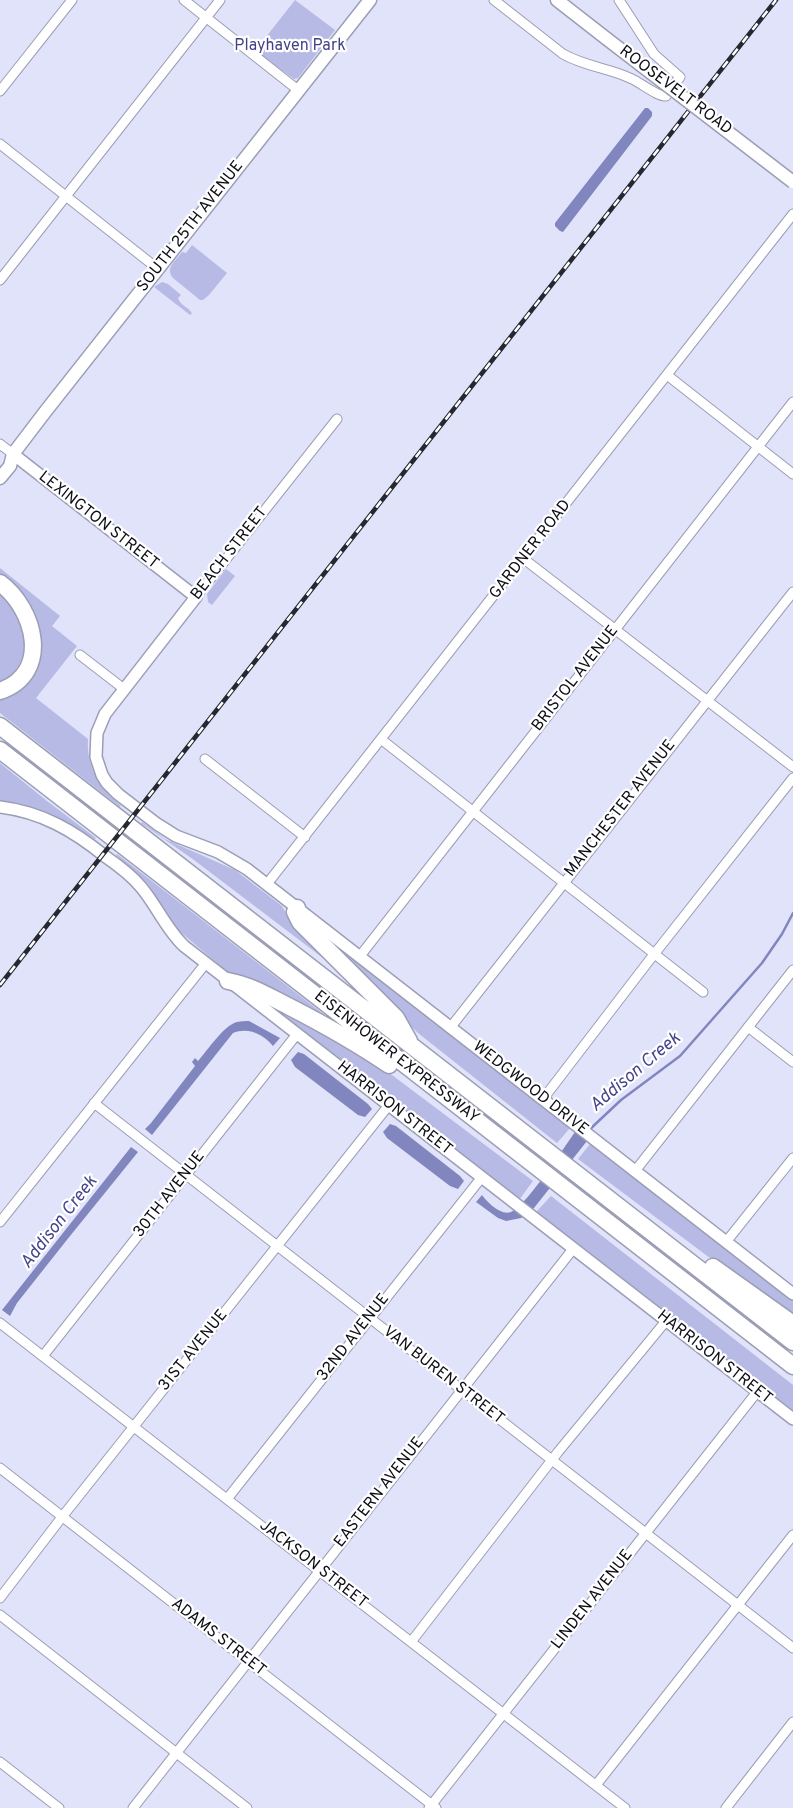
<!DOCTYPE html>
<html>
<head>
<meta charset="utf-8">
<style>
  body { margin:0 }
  canvas { display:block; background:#e0e3fa }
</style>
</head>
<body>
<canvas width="793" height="1808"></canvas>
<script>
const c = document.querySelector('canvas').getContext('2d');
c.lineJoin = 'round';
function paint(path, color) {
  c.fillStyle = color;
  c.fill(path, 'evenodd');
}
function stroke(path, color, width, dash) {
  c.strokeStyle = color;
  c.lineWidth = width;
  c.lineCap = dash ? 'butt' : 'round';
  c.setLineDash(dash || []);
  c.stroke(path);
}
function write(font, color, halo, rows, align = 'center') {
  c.font = font + ' Overpass,sans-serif';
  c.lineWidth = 4.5;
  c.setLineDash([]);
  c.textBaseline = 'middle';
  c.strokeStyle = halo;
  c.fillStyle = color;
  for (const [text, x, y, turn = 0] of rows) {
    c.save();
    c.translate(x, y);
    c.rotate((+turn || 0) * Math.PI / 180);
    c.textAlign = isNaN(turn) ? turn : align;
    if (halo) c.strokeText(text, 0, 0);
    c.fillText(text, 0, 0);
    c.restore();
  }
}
const green = new Path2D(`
  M295,0L335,30L298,78L294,79L255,51Z
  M192,245L227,273L209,295L203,300H200L173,278C165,268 175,261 182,252L186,253Z
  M162,282L168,284L181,295L178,298C180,305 188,307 192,313L190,315L154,287Z
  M0,568L60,616L52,626L77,646L36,698L88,739C86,767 100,788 121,806L120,807L0,713V694L36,652L0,579Z
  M226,569L235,576L212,605L208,602L207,594Z
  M0,591L15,609L25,634V656L17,672L0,684Z
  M0,763L47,801L96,838L95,839C65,820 37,804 0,801Z
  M142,822L165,839L235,870L282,906L291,922L352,980L194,860L141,823Z
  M117,854L339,1026L231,975L178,930L148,884L116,855Z
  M303,919L563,1120L562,1122L570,1128L557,1143L418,1033Z
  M254,992L384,1069L533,1181L519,1200L252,994Z
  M590,1144L597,1149L599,1148L793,1300V1317L742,1282L578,1159Z
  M551,1196L793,1385V1414L545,1221V1218L536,1212Z`);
const water = new Path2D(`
  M645,108H648L652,112V116L563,232L560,231L555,226V223Z
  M249,1021L280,1038L273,1046C263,1034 248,1027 233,1033L152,1135L145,1129L151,1123L195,1066L192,1062L195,1058L198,1061C207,1051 224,1025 237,1022C241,1021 245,1021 249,1021Z
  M298,1052L304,1054L368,1104L372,1109L365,1117L358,1115L295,1067L291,1060Z
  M390,1124L396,1126L460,1176L464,1181L458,1189L450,1186L387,1138L383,1132Z
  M575,1132L587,1141L534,1208L521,1218L506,1221L498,1218L476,1202L482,1195C487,1202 501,1216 511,1212C527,1205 563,1149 575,1132Z
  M131,1147L138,1152L66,1241L17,1303L10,1316L2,1310Z`);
const stream = new Path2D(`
  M588,1131L621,1100L680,1056L762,963L782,934L793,913`);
const minor = new Path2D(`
  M184,0L298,90
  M494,0L563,54C586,67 610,68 632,79C641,83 658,97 666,96L680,77L654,54L619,0
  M0,91L72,0
  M0,144L158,269
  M0,280L220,0
  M667,375L793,474
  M0,444L13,454
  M524,559L793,767
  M196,597L337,419
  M80,655L124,689
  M382,740L703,992
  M205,759L305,837
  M267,884L793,214
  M360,956L793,402
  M748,1027L793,1062
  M450,1028L793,592
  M543,1099L648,962L793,778
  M94,1103L793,1648
  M635,1171L793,970
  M0,1222L206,963
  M726,1242L793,1158
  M0,1323L625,1808
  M43,1356L297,1034
  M0,1468L436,1808
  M227,1499L482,1177
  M0,1598L62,1517L389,1105
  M0,1615L247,1808
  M411,1642L558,1452L666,1321
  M0,1762L59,1808
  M596,1785L793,1535
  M133,1808L573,1249
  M429,1808L757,1392
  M726,1808L793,1722`);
const tertiary = new Path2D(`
  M13,454L196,597L105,714L97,733L96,757L102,775L107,783L118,794L157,824L176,836L218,852L247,869L793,1294
  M0,807C42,812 74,831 106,857C119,866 131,875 141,887C157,906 166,929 184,946L793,1419`);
const secondary = new Path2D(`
  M557,0L607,39
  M0,478L10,466L13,454L45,412L370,0`);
const motorway = new Path2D(`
  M0,583C35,609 52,673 0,691
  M0,726L793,1342
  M0,750L793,1366
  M297,908L295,912L300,922L396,1018L409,1041
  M228,981C250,985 268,996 288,1006C323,1024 357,1043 389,1065
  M713,1267L793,1324`);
const rail = new Path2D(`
  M0,985L776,0`);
const secondaryBridge = new Path2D(`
  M607,39L793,182`);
const parkNames = [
  ["Playhaven Park",290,47]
];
const streetNames = [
  ["ROOSEVELT ROAD",675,91,37],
  ["SOUTH 25TH AVENUE",191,227,-52],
  ["LEXINGTON STREET",98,521,38],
  ["GARDNER ROAD",531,550,-52],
  ["BEACH STREET",230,554,-52],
  ["BRISTOL AVENUE",576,679,-52],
  ["MANCHESTER AVENUE",621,809,-52],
  ["EISENHOWER EXPRESSWAY",396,1058,38],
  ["WEDGWOOD DRIVE",530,1089,38],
  ["HARRISON STREET",394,1109,38],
  ["30TH AVENUE",170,1195,-52],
  ["32ND AVENUE",354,1338,-52],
  ["31ST AVENUE",194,1351,-51],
  ["HARRISON STREET",714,1358,38],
  ["VAN BUREN STREET",443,1376,38],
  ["EASTERN AVENUE",380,1493,-52],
  ["JACKSON STREET",313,1565,38],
  ["LINDEN AVENUE",593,1600,-52],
  ["ADAMS STREET",218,1638,38]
];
const waterNames = [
  ["Addison Creek",636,1073,-40],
  ["Addison Creek",60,1223,-52]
];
paint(green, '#b6bae5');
paint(water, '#8286bf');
stroke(stream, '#8286bf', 2.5);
stroke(minor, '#9b9eb4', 11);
stroke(tertiary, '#9b9eb4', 14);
stroke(secondary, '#9b9eb4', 15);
stroke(motorway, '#9b9eb4', 19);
stroke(minor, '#fff', 9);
stroke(tertiary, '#fff', 11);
stroke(secondary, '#fff', 12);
stroke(motorway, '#fff', 16);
stroke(rail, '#262731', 4.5);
stroke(rail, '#fff', 2.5, [8]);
stroke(secondaryBridge, '#9b9eb4', 15, []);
stroke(secondaryBridge, '#fff', 12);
write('16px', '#424187', '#fff', parkNames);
write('16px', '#0c0d15', '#fff', streetNames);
write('italic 18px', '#47468d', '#fff', waterNames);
</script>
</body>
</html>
